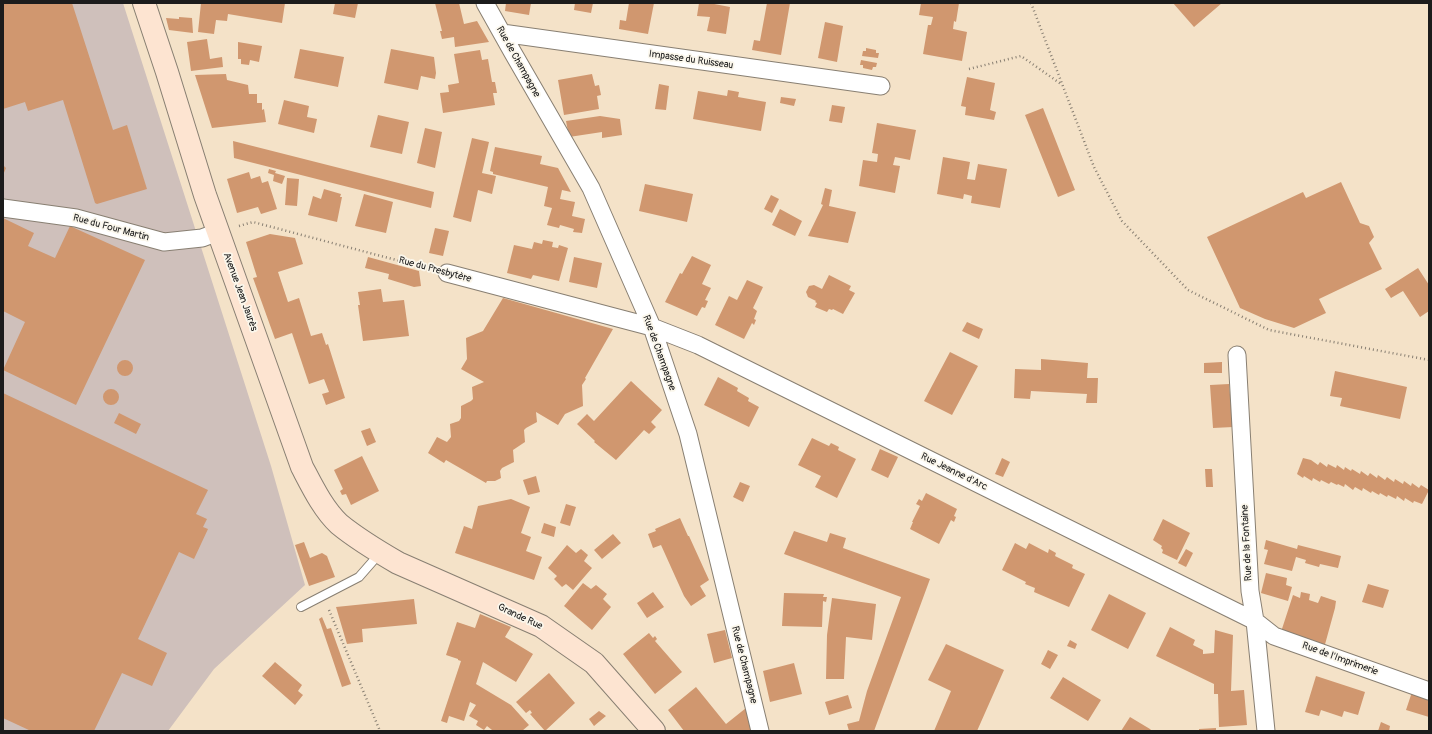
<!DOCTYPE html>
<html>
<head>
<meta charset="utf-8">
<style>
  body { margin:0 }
  #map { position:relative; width:1432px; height:734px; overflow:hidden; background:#f4e2c8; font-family:Pangolin,sans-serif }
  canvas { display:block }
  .frame { position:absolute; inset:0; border:4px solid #1c1c1c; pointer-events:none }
</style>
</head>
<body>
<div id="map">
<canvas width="1432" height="734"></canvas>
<div class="frame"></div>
</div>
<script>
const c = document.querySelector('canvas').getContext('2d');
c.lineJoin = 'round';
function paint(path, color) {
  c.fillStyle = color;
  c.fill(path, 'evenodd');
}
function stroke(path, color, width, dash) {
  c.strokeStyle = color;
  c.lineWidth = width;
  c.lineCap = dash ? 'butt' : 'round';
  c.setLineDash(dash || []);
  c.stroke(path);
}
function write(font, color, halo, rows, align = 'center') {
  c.font = font + ' Pangolin,sans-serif';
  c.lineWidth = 3.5;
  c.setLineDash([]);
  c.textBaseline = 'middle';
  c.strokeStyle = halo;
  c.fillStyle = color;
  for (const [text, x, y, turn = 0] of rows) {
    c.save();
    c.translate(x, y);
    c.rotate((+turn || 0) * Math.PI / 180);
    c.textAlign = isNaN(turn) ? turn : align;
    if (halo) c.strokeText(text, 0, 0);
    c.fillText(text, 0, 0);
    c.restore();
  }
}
const industrial = new Path2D(`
  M3,3H123L271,466L305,585L214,669L168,731H3Z`);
const building = new Path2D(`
  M3,3H72L113,130L127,125L147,189L97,204L95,203L63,100L28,111L25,102L3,109Z
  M201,3H285L282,23L228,14L227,21L216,20L214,34L198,32Z
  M335,3H358L355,18L333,14Z
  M435,3H459L464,24L477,21L489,42L455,47L454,37L442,39L440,31H442Z
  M506,3H531L529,15L505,11Z
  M575,3H593L591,13L574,10Z
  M629,3H654L648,34L619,29L620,20L626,21Z
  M699,3H709L730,7L726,34L707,31L710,17L697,16Z
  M767,3H790L781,55L752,50L754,40L760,41Z
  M921,3H959L956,22L954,21L953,29L967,32L962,61L923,54L928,25H931L933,17L919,15Z
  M1173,3H1222L1194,27Z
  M179,17L192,18L193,33L169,30L166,18L179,19Z
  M825,22L843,26L837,62L818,58Z
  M207,39L210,59L222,57L223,67L191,71L187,42Z
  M238,42L262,46L259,62L250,60L249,65L241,64V59H238Z
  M866,48L876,50V53H879L878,58L862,56L863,51H866Z
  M300,49L344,57L338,87L294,78Z
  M391,49L434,57L436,73L435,79L421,76L418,90L384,83Z
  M480,50L482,60L488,59L492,82H495L497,93H493L495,105L443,113L440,93L449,92L448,85L459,83L454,54Z
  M861,60L877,63L876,67H873L872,70L863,68V65H860Z
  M226,74L227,80L248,85L249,94H257V103H262V110L264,109L266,122L212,128L195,75Z
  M592,74L595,86L599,85L601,95L597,96L599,109L564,115L558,80Z
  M967,77L995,83L990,110L996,112L994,120L965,115L966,107L961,106Z
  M659,84L669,86L666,110L655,109Z
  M728,90L739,92L738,97L766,102L761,131L693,119L698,91L727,96Z
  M781,97L796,99L794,106L780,103Z
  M284,100L309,106L307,117L317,119L314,133L278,124Z
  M832,105L845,107L842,123L829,121Z
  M1043,108L1075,190L1058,197L1025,115Z
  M378,115L409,122L402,154L370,147Z
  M600,116L620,119L622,135L602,138V132L569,137L566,121Z
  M877,123L916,130L910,160L895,157L893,165L900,166L895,193L859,186L863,160L877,162L878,154L872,153Z
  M425,128L442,132L435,168L417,163Z
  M472,138L489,142L482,173L496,176L492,194L478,190L471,222L453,217Z
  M233,141L434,192L431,208L234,158Z
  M495,147L542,156L540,164L558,168L571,192L562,190L560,199L575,202L572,216L585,219L582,233L573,232L574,229L560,225L559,228L547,225L552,208L544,206L548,187L493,174V172L490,171Z
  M943,157L970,162L967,179L975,180L978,164L1007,169L1000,208L971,203L972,196L964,194L963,199L937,194Z
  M3,165L6,168L3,175Z
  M269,169L276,171L275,173L285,176L282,184L273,181L274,175L268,173Z
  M249,172L251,179L260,176L262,183L268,181L277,209L261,214L258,207L237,213L227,179Z
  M287,178L299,179L297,206L285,205Z
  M1341,182L1360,223L1369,226L1374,237L1369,243L1382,269L1319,299L1326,313L1294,328L1265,319L1240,308L1207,237L1303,192L1306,198Z
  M645,184L693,194L687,222L639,211Z
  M825,188L832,190L829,206L856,212L848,243L808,236L823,205L821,204Z
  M324,189L341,194L340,197H342L337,222L308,215L313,196L321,199Z
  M364,194L393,202L386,233L355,226Z
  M771,195L779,199L772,213L764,209Z
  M780,209L802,221L795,236L772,225Z
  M3,218L34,233L28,246L55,258L70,226L145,260L76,405L3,370L25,322L3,311Z
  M435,228L449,231L443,256L429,253Z
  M270,234L295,238L303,264L278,272L288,302L299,298L311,336L322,333L326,345L328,344L345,398L326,405L322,394L329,392L324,379L309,384L292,333L275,339L253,278L257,277L246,242Z
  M543,240L553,242L552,247L558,248L559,245L568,248L559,281L533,275L531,279L507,273L514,245L532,249L534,242L542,244Z
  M692,256L711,265L702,284L711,288L705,300L708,301L705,308L702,307L697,316L665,302L680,273L682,274Z
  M368,257L419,271L421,286L414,287L388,279L389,274L365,268Z
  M574,257L602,263L597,288L569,282Z
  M1418,268L1429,285V311L1420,317L1403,291L1391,298L1385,289Z
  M829,275L851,286L849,290L855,293L843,314L833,309L832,310L829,309L827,312L815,307L817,303L815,302L816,301L808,297L806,292L809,286L814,285L822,289Z
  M747,280L763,287L753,308L757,311L754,319L756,320L754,325L752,323L744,339L715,325L729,296L737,300Z
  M381,289L383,302L404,300L409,336L363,341L358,305H360L358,292Z
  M503,298L613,329L585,378L586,379L582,385L583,406L565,414L558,425L536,412L537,422L526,428L524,430L525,442L513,450L514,462L502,468L500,471L501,478L495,481H487L486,483L446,460L444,463L428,453L437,437L447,442L451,437L450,424L459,421L461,418V406L471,401L473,399L472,387L484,382L461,369L467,359L466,338L483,331Z
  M967,322L983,329L979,339L962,331Z
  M950,352L978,366L952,415L924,401Z
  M1041,359L1088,363L1087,378H1098L1097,403H1086L1087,394L1031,391L1030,399L1014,398L1015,369L1041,370Z
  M117 368a8 8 0 1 1 16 0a8 8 0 1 1-16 0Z
  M1222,362V373H1204V363Z
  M1335,371L1407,387L1400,419L1340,406L1342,398L1330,396Z
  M718,377L738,388L737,391L749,398L748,401L759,407L749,427L704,405Z
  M631,381L662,410L651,422L656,427L649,434L644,430L616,460L594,442L595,441L577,424L587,414L594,421Z
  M1229,384L1231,405H1234L1233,427L1213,428L1210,385Z
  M103 397a8 8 0 1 1 16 0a8 8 0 1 1-16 0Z
  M3,393L208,490L196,514L207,519L203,527L208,529L194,559L179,552L138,639L167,653L152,686L122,673L94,731H31L3,718Z
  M119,413L141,424L136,434L114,423Z
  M370,428L376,442L367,446L361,431Z
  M812,438L829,446L831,443L839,447L838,450L856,459L837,498L815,487L821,476L798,465Z
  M880,449L898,457L888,478L871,470Z
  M362,456L379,491L351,505L346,494L342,495L340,491L343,489L334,470Z
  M1002,458L1010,462L1003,477L995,474Z
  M1303,458L1311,460L1318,465L1320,462L1327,467L1328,464L1336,468L1337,465L1344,470L1345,467L1351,471L1352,469L1360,474L1361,471L1368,476L1370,473L1377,478L1378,475L1385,480L1387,477L1394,482L1395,479L1403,484L1404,481L1411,486L1412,483L1419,488L1421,485L1429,490L1422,504L1414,501L1413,503L1405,498L1404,501L1397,496L1396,499L1388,495L1387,497L1380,493L1379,495L1372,491L1371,493L1363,488L1362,491L1355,487L1353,490L1345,484L1344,487L1338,484L1337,485L1331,482L1329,484L1321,480L1320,482L1313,478L1312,481L1304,476L1303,478L1297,474Z
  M1205,469H1212L1213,487H1206Z
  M536,476L540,492L528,495L523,480Z
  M740,482L750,486L743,502L733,497Z
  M926,493L957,509L954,516L956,517L954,522L951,520L939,544L910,529L913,522H912L920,506L916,504L919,499L922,501Z
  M511,499L530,507L521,533L531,537L526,551L542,557L534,580L455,553L464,526L472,529L478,506Z
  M566,504L576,507L570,526L560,523Z
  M680,518L688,536H689L709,580L700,586L706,596L691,606L684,596L661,545L653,548L648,534L656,531L655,529Z
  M1163,519L1190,533L1177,560L1162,553L1163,550L1161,548L1162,546L1153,540Z
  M544,523L556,527L554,537L541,533Z
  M794,531L827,542L830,533L846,538L843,548L930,579L874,731H849L847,724L859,721L867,691L901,597L784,554Z
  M613,534L621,543L602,559L594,550Z
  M1266,540L1297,549L1298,545L1341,556L1338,568L1320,564L1319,567L1305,563L1306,560L1296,557L1292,571L1264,564L1268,550L1264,549Z
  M304,542L310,558L322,553L327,556L335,577L309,586L295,545Z
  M1015,543L1026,549L1029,543L1048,553L1049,549L1056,553L1055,556L1073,565L1072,568L1085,574L1069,607L1034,592L1035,588L1025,584L1026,582L1002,570Z
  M567,545L576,553L581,549L588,555L584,561L592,568L573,590L566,584L562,587L554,579L557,576L548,568Z
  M1186,549L1193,553L1186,567L1178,563Z
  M1266,573L1287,578L1286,585L1292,587L1288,601L1261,593Z
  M583,583L591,589L596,585L607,594L603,599L611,607L592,630L564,606Z
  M1368,584L1389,590L1383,608L1362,602Z
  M653,592L664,607L647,618L637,603Z
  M1301,592L1310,594L1309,600L1318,603L1321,596L1336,601L1335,608L1324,648L1280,635L1293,595L1300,598Z
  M784,593L824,594L823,597H827L826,602L823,601L822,627L782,626Z
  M1109,594L1146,613L1128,649L1091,630Z
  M832,598L876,604L872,640L846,637L844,679H826L827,635Z
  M414,599L417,624L362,629L363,642L347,644L336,607Z
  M480,614L511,627L505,637L533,654L516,682L483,662L476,684L511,705L529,725L522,731H491L492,730L487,726L484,730L476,725L478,721L469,716L476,705L470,702L464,721L449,716L447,723L441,721L461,661L458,660V659L446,655L457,622L475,628Z
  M322,617L327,629L331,628L351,684L342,687L319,619Z
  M1170,627L1195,640L1193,645L1203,650V654L1214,653L1215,630L1233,635L1231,691L1244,690L1247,725L1219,727L1218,694H1214V684L1156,656Z
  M725,630L732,658L714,663L707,634Z
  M649,633L653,638L655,636L657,639L655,641L682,672L655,694L623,654Z
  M1070,640L1077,644L1075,649L1067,646Z
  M946,644L1004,670L977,731H934L951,691L928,680Z
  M1048,650L1058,655L1050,669L1041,664Z
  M275,662L302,685L298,691L303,695L295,705L262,676Z
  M794,663L802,694L770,702L763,671Z
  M549,673L575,703L545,731L530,714L532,713L530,710L526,713L516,702Z
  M1316,676L1365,692L1358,715L1344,711L1342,717L1321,710L1319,716L1305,712Z
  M1063,677L1101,700L1088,721L1050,698Z
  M696,687L726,724L746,708L752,731H684L668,710Z
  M1412,692L1429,698V717L1406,710Z
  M848,695L852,708L829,715L825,702Z
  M599,711L606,716L594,726L589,719Z
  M1130,717L1150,729L1152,731H1121Z
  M1381,722L1390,726L1389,731H1378Z
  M1216,728V731H1199V729Z`);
const path = new Path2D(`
  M1031,3L1094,167L1122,221L1188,290L1269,330L1429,360
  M969,69L1021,56L1061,84
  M239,226L253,222L430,269
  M329,610L380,731`);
const lane = new Path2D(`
  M301,607L359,577L380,553`);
const street = new Path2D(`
  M485,3L513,53L591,188L652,327L688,434L760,731
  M502,33L881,86
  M3,208L76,218L164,242L202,238L218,232
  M447,273L652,327L698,345L1255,621L1274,636L1429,691
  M1237,355L1250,591L1255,621L1266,731`);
const secondary = new Path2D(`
  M144,3L167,72L205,195L302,467C312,486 323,509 339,524C356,538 379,552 398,563L541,626L594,663L654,731`);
const streetNames = [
  ["Impasse du Ruisseau",691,60,8],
  ["Rue de Champagne",518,62,61],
  ["Rue du Four Martin",111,228,15],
  ["Rue du Presbytère",435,270,15],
  ["Avenue Jean Jaurès",240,292,70],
  ["Rue de Champagne",659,353,70],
  ["Rue Jeanne d'Arc",954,472,26],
  ["Rue de la Fontaine",1247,543,-93],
  ["Grande Rue",520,617,25],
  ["Rue de l'Imprimerie",1340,659,20],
  ["Rue de Champagne",744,665,76]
];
paint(industrial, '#cfc0bb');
paint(building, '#d0976f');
stroke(lane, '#887f72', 10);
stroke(street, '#887f72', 19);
stroke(secondary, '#887f72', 24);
stroke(path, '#887f72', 2.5, [1, 3]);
stroke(lane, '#fff', 8);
stroke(street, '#fff', 17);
stroke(secondary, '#fde4d1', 22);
write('10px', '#1c1c1c', '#fbf7ec', streetNames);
</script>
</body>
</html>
